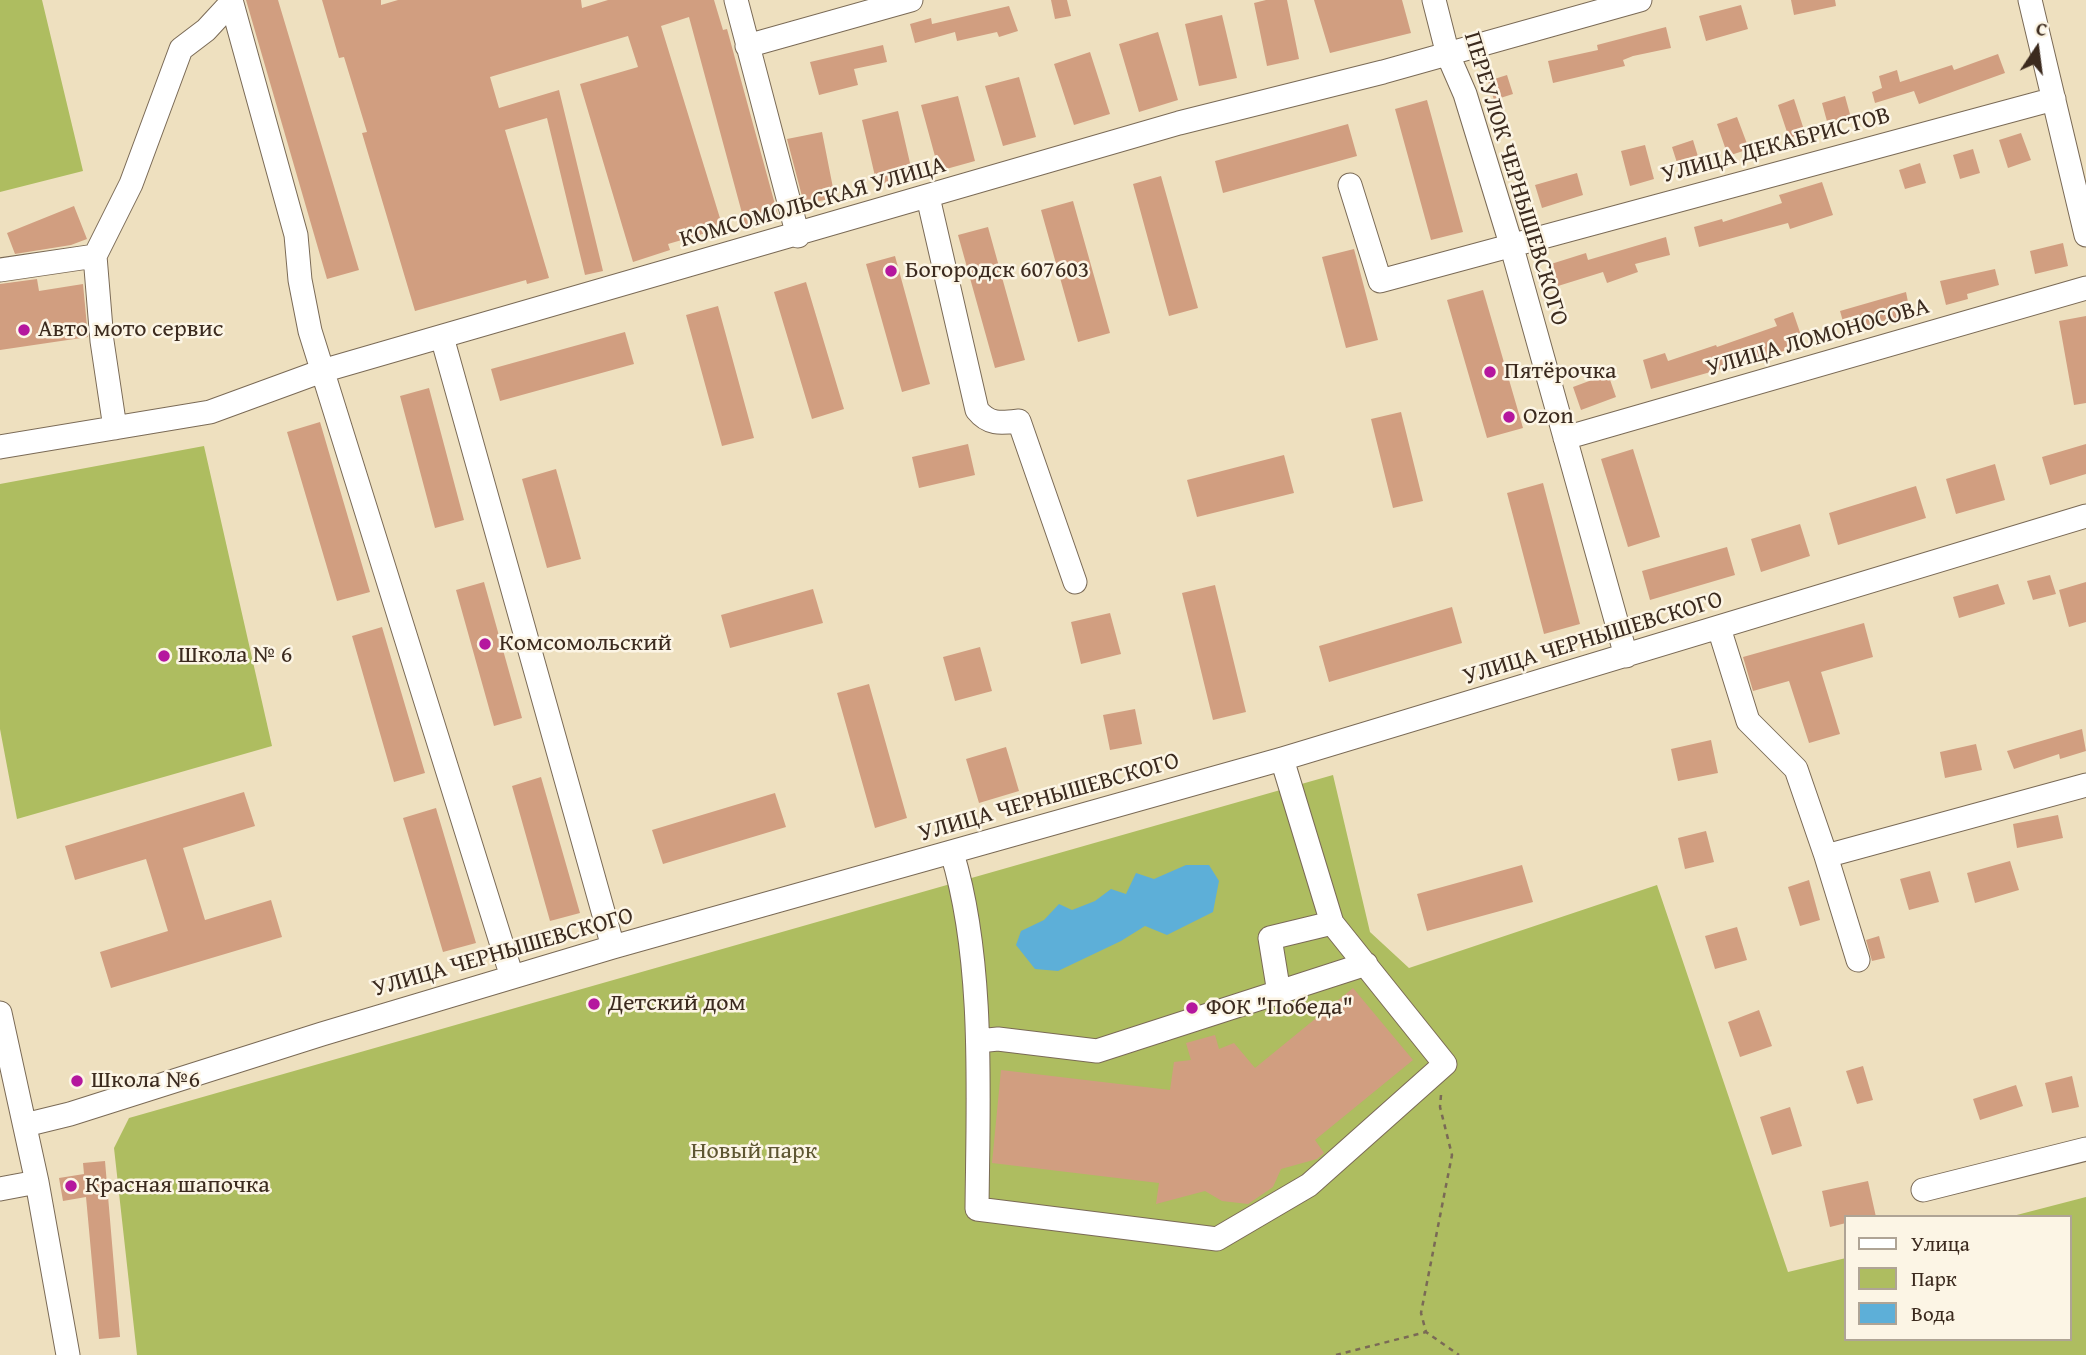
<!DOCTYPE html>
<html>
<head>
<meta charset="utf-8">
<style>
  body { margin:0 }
  #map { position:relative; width:2086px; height:1355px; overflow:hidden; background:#eee0bf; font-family:"Gentium Book Plus",serif }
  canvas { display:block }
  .legend { position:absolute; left:1844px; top:1215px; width:228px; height:126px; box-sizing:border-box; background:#fcf5e5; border:2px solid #afa495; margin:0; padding:9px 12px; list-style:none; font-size:21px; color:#3b2a1e }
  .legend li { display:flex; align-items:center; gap:14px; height:35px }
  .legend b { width:35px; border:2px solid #afa495 }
  .north { position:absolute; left:2002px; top:14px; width:70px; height:70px; -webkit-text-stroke:5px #fcf5e5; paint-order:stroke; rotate:13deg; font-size:19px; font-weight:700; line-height:28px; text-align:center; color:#3b2a1e }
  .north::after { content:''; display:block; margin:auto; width:24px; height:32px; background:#3b2a1e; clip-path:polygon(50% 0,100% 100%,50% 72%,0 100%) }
</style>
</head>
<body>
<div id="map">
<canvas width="2086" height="1355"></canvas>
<ul class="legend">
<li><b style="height:9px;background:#fff"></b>Улица</li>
<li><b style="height:19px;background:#aebd60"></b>Парк</li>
<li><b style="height:19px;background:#5dafd8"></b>Вода</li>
</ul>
<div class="north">С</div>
</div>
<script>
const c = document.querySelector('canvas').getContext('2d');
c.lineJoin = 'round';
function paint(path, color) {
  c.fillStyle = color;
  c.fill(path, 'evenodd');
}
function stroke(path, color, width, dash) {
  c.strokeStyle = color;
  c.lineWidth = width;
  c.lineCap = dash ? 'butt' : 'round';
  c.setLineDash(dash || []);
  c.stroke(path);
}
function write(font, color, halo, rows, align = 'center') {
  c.font = font + ' "Gentium Book Plus",serif';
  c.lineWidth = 5;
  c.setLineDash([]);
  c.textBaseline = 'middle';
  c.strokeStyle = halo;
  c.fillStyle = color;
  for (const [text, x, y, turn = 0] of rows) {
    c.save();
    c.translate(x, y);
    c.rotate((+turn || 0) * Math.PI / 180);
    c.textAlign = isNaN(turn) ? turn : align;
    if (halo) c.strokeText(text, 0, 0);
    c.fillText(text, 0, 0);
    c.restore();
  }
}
const green = new Path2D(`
  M0,0H42L83,171L0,192Z
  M204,446L272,746L17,819L0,729V484Z
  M1333,775L1370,932L1409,968L1657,885L1788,1272L1846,1258V1339H2070V1217H2009L2086,1197V1355H137L114,1148L129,1118Z`);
const water = new Path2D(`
  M1186,865H1209L1219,881L1213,912L1167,935L1145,926L1121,941L1058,971L1035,969L1016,945L1021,931L1044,920L1059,904L1072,910L1095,901L1111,889L1126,894L1136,873L1154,879Z`);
const building = new Path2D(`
  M246,0H278L359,270L327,279Z
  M322,0H381V5L398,0H581L582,8L608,0H714L723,30L727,29L779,219L746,228L689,17L661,26L723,228L668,244L670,250L633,262L580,84L638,67L628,36L490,77L499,108L559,90L603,271L585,275L547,118L505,130L549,278L527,284L526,280L415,311L362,133L367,132L344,57L339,58Z
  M1051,0H1067L1071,16L1055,19Z
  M1266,0H1287L1299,59L1267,66L1254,3Z
  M1314,0H1402L1411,33L1330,53Z
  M1791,0H1835L1836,6L1794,15Z
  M1741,5L1748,29L1706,41L1699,16Z
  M1009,6L1018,31L999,37L997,32L957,41L955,32L915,43L910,24L931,18L932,24Z
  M1222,15L1237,78L1199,86L1185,24Z
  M1666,27L1671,48L1633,56L1623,60L1625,66L1553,83L1548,61L1598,50L1597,45Z
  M1158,32L1178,100L1139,112L1119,44Z
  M883,45L887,62L854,69L858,85L819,95L810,62Z
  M1090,52L1110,114L1074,125L1054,64Z
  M1998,54L2005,73L1919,104L1914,91L1875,103L1872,92L1882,88L1879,76L1897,70L1900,82L1952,65L1954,70Z
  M1507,75L1513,94L1494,100L1488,81Z
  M1019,77L1036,137L1003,146L985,86Z
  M958,96L975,161L939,171L921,105Z
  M1845,96L1851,118L1828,125L1822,103Z
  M1794,99L1805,133L1789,138L1778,105Z
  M1427,100L1463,232L1431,240L1395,109Z
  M898,111L913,176L877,185L862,120Z
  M1737,117L1749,149L1728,156L1717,124Z
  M1348,124L1357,156L1223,193L1215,161Z
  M822,132L835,198L804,204L787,139Z
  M2021,133L2031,160L2008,168L1999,140Z
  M1693,140L1700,163L1679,169L1672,147Z
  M1645,145L1654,179L1630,186L1621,151Z
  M1973,149L1980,173L1960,179L1953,155Z
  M1920,163L1926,183L1905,189L1899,170Z
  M1577,173L1583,195L1542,208L1535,185Z
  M1161,176L1198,308L1169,316L1133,184Z
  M1822,182L1833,215L1790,229L1788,223L1699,247L1694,227L1722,219L1723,222L1782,203L1779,195Z
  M1073,201L1110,333L1078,342L1041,210Z
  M74,206L87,239L71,245L15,254L7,233Z
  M988,227L1025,360L995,368L958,235Z
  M1666,237L1670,255L1635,264L1638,272L1607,283L1603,272L1558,286L1551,264L1586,253L1588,260Z
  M2063,243L2068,266L2035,274L2030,251Z
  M1354,249L1378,340L1346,348L1322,257Z
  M895,256L930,384L902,392L866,264Z
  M1995,269L1999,285L1967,294L1968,299L1946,305L1940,281Z
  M37,279L39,291L83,284L88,337L0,350V284Z
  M806,282L844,409L812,419L774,292Z
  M1483,290L1523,428L1487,438L1447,300Z
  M1906,292L1911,317L1883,321L1846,332L1840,311Z
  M718,306L754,438L722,446L686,315Z
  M1793,312L1804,344L1743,365L1742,363L1651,389L1643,360L1665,353L1668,361L1716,345L1717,347L1777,326L1774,319Z
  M2086,316V403L2074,405L2059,321Z
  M625,332L634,364L500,401L491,369Z
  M1608,374L1616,397L1581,410L1573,387Z
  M429,388L464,520L435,528L400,396Z
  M1401,412L1423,501L1393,508L1371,419Z
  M320,422L370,592L337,601L287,432Z
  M968,444L975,475L919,488L912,457Z
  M2086,444V474L2050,485L2042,457Z
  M1633,449L1660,537L1628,547L1601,459Z
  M1284,455L1294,493L1197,517L1187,480Z
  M1995,464L2005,500L1956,514L1946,479Z
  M556,469L581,559L547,568L522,479Z
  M1543,483L1580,624L1544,634L1507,493Z
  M1916,486L1926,518L1838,545L1829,513Z
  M1800,524L1810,556L1761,572L1751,539Z
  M1727,547L1735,575L1650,600L1642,571Z
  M2050,575L2056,594L2033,600L2027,581Z
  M484,582L522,718L494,726L456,590Z
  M2086,582V622L2069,627L2059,590Z
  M1998,584L2005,604L1959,618L1953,597Z
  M1215,585L1246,712L1213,720L1182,593Z
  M813,589L823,623L730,648L721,615Z
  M1452,607L1462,643L1329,682L1319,646Z
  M1110,613L1121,654L1081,664L1071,622Z
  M1864,623L1873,657L1821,672L1840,734L1809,743L1789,681L1753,691L1743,657Z
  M382,627L425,773L394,782L352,636Z
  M980,647L992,691L955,701L943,657Z
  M869,684L907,818L875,828L837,693Z
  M1135,709L1142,744L1110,750L1103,715Z
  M2082,729L2086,751L2060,759L2059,754L2014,769L2007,751Z
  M1711,740L1718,773L1678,781L1671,749Z
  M1976,744L1982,770L1945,778L1940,752Z
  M1006,747L1019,791L979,803L966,759Z
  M541,777L580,913L550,921L512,786Z
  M244,792L255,826L183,848L205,920L271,900L282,937L111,988L100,952L168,931L146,859L75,880L65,846Z
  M775,793L786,827L663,864L652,830Z
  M436,808L476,943L443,952L403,818Z
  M2058,815L2063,838L2017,848L2013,824Z
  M1706,831L1714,862L1685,869L1678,838Z
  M2010,861L2019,890L1975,903L1967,873Z
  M1522,865L1533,902L1427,931L1417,894Z
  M1930,871L1939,902L1909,910L1900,879Z
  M1809,880L1820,920L1800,926L1788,887Z
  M1737,927L1747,960L1715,969L1705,936Z
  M1879,936L1885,958L1872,961L1866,940Z
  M1353,988L1413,1060L1315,1140L1324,1153L1317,1159L1281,1169L1273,1187L1248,1204L1222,1201L1205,1191L1156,1204L1159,1183L992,1163L1001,1070L1170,1090L1174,1062L1191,1060L1186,1043L1215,1035L1219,1049L1234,1043L1255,1068Z
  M1759,1010L1772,1046L1740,1057L1728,1022Z
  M1863,1066L1873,1100L1857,1104L1846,1071Z
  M2072,1076L2079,1107L2052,1113L2045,1083Z
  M2016,1085L2023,1106L1980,1120L1973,1099Z
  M1790,1107L1802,1146L1772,1155L1760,1117Z
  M105,1161L120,1337L99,1339L86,1197L63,1201L59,1178L84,1174L83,1163Z
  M1868,1181L1876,1217H1846V1223L1830,1227L1822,1191Z`);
const path = new Path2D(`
  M1441,1095L1440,1107L1452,1155L1421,1313L1426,1332L1459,1355
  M1336,1355L1426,1332`);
const minor = new Path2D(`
  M231,0L296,235L300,280L310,331L512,977
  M736,0L798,236
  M1434,0L1448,55L1465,94L1511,244L1626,656
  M2030,0L2086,235
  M747,46L911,0
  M1350,185L1380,281L2054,99
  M928,197L977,410C989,425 1001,423 1019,421L1075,582
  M95,256L131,184L181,49L206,30L231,3
  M0,270L95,256L102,341L115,428
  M442,337L613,947
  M1565,438L2086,288
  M0,447L210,412L322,371L1179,123L1383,72L1640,0
  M1719,628L1748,721L1796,769L1826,856L2086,785
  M952,853C985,961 978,1097 977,1209L1217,1239L1309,1185L1445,1064L1332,923L1282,759
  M1826,856L1858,960
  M1279,993L1270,938L1332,923
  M0,1013L37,1182L68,1355
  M978,1041L998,1039L1097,1051L1366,964
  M25,1125L70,1114L322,1034L613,947L1282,759L2086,516
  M0,1189L37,1182
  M1923,1190L2086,1149`);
const markers = [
  [891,271,7,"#b5179e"],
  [24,330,7,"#b5179e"],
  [1490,372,7,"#b5179e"],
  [1509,417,7,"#b5179e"],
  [485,644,7,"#b5179e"],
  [164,656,7,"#b5179e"],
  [594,1004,7,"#b5179e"],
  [1192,1008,7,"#b5179e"],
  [77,1081,7,"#b5179e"],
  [71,1186,7,"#b5179e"]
];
const streetNames = [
  ["УЛИЦА ДЕКАБРИСТОВ",1776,146,-15],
  ["ПЕРЕУЛОК ЧЕРНЫШЕВСКОГО",1515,179,73],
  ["КОМСОМОЛЬСКАЯ УЛИЦА",813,203,-16],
  ["УЛИЦА ЛОМОНОСОВА",1818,338,-16],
  ["УЛИЦА ЧЕРНЫШЕВСКОГО",1593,639,-17],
  ["УЛИЦА ЧЕРНЫШЕВСКОГО",1049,798,-16],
  ["УЛИЦА ЧЕРНЫШЕВСКОГО",503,953,-16]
];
const poiNames = [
  ["Богородск 607603",905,271],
  ["Авто мото сервис",38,330],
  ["Пятёрочка",1504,372],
  ["Ozon",1523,417],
  ["Комсомольский",499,644],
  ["Школа № 6",178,656],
  ["Детский дом",608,1004],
  ["ФОК \"Победа\"",1206,1008],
  ["Школа №6",91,1081],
  ["Красная шапочка",85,1186]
];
const parkNames = [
  ["Новый парк",754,1152]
];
paint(green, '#aebd60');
paint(water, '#5dafd8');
paint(building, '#d19e80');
stroke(minor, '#7a6a56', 25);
stroke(path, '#7a6a56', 2.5, [5, 5]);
stroke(minor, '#fff', 23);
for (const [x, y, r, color] of markers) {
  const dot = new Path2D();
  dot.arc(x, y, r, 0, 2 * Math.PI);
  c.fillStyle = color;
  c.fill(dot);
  stroke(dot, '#fcf5e5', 2.5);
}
write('24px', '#3b2a1e', '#fcf5e5', streetNames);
write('24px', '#3b2a1e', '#fcf5e5', poiNames, 'left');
write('24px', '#5e5632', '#fcf5e5', parkNames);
</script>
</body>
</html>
